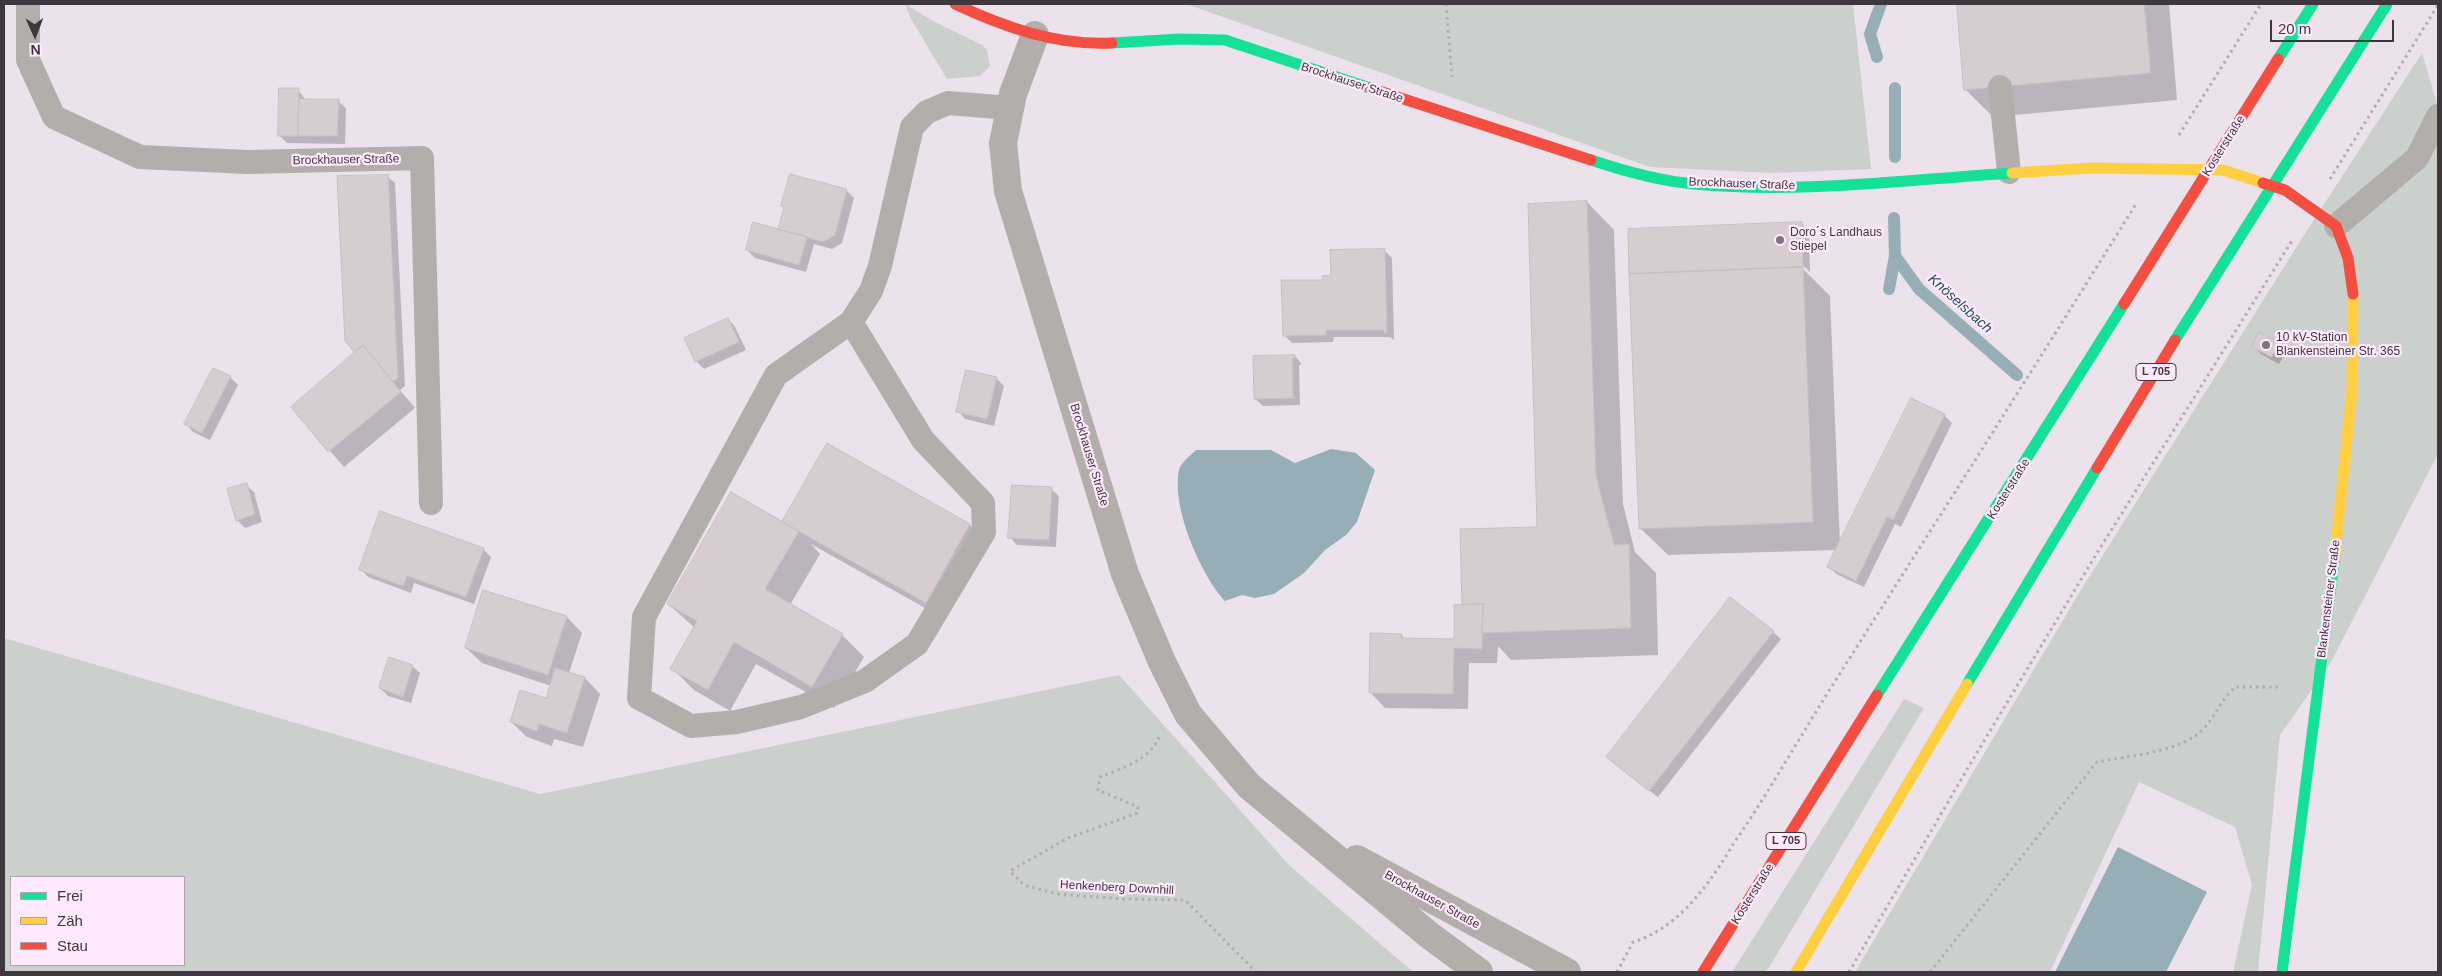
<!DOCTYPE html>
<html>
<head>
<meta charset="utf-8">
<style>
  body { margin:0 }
  #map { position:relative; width:2442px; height:976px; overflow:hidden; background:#ece2ec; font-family:Arial,sans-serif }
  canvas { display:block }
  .frame { position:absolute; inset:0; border:5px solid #3f373e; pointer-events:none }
  .legend { position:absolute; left:10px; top:876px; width:175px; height:90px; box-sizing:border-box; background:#ffeafd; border:1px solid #b2a2b1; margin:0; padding:6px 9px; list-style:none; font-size:15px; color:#3f373e }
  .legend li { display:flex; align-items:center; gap:10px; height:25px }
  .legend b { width:25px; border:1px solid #b2a2b1 }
  .north { position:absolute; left:10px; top:10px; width:50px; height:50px; -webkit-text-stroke:4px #ffeafd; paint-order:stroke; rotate:178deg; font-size:14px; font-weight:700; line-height:20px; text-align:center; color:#3f373e }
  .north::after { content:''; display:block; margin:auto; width:18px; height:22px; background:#3f373e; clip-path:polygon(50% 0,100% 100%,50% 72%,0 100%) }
  .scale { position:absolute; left:2270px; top:20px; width:124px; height:22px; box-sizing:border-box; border:2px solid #3f373e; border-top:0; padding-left:6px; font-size:15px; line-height:18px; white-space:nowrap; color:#3f373e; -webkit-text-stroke:4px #ffeafd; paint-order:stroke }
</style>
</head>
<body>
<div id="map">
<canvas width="2442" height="976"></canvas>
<div class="frame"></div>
<ul class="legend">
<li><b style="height:6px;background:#16e098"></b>Frei</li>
<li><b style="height:6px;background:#ffcf43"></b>Zäh</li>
<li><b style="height:6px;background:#f24e42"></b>Stau</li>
</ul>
<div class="north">N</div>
<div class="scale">20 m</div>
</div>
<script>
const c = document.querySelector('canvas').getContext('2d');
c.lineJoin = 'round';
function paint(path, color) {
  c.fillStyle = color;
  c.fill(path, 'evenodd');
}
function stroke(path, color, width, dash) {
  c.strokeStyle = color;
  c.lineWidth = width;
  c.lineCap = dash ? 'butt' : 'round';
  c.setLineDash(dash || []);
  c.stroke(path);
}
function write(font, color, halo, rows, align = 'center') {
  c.font = font + ' Arial,sans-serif';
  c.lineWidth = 4.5;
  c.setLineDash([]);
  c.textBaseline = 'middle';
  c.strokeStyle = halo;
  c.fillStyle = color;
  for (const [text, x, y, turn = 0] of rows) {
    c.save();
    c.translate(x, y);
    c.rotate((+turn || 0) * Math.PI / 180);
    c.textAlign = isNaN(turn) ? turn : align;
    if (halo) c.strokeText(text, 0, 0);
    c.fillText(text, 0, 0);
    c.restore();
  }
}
const green = new Path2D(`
  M905,4L933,21L982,45L987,50L990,66L980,76L947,79L911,19Z
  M1186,4H1853L1871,169L1772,173L1650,167Z
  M2422,53L2438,107V454L2330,664L2280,735L2258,972H2233L2252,885L2235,827L2139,782L2050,972H1855L2079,593L2306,232Z
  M4,638L540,794L1119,675L1290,866L1413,972H4ZM184,877V965H11V877Z
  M1904,699L1924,708L1770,966L1765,972H1732Z`);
const water = new Path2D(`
  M1331,449L1356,453L1375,470L1357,522L1346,535L1325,550L1304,573L1274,594L1255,598L1242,595L1225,601C1201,575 1171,507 1179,470C1180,463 1191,455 1196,450H1271L1295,463Z
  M2118,847L2207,892L2166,972H2055Z`);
const shadow = new Path2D(`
  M1958,4H2169L2177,100L1993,117L1965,89Z
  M298,90L306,100L338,101L346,108L345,144L287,143L279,135Z
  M387,176L395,183L405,386L400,390L415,408L344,467L292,407L357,353Z
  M846,190L854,198L842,243L832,249L814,244L806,272L755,258L747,250L779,230L785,209L782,206Z
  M1587,202L1614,230L1623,504L1635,552L1656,573L1658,655L1511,660L1498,646L1497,663H1469L1468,709L1385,708L1370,692L1401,635L1405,639L1455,640L1464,606L1539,528Z
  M1801,223L1809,231L1810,272L1800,262L1798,264L1830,296L1840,545L1944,415L1952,423L1901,527L1895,524L1864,587L1836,574L1829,566L1837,550L1668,555L1640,528Z
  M1384,250L1392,258L1394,340L1390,337H1334L1333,342L1292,343L1284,335L1324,281Z
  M728,319L735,327L746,350L704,369L696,361Z
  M2279,344L2286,352L2279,364L2261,354L2253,346Z
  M1295,356L1302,364L1299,365L1300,405L1263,406L1255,399L1254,357Z
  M230,377L238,385L210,440L193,432L186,424Z
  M996,378L1004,386L994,426L965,419L958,411Z
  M827,445L970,525L985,540L941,617L811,544L820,554L790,605L842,635L864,657L834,708L756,664L730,711L694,690L672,668L695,628L668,604L783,524Z
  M246,485L254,492L262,522L245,528L237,520Z
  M1051,489L1059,496L1056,547L1017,545L1010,537Z
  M483,549L491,557L474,604L414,583L411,593L368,577L361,569Z
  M567,617L582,633L569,673L585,678L600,694L583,747L554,739L552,746L527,737L511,722L546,700L551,686L482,663L466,648Z
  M1773,632L1781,639L1658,797L1615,764Z
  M412,666L420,673L411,703L388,696L380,688Z`);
const stream = new Path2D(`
  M1877,57L1870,34L1881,4
  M1895,157V88
  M1894,218L1895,256L1919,289L2017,375
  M1889,289L1895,256`);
const building = new Path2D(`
  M1957,4H2144L2151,73L1964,90Z
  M279,88H299L298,136H278Z
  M299,99H339L337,136H298Z
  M790,174L847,189L835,235L823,242L778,229L784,207L781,206Z
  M388,175L398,378L393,382L363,345L355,353L345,341L337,176Z
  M1587,201L1596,476L1614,545L1629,544L1631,628L1482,633L1483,604L1462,605L1460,529L1537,527L1528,204Z
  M753,222L807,237L799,265L746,250Z
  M1802,222L1803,267L1629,274L1628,229Z
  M1385,249L1387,333H1384V330H1326V335L1283,336L1281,280H1323L1322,276L1331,275L1330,250Z
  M1803,267L1813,522L1639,529L1629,274Z
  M728,318L739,342L695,362L684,338Z
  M2259,332L2280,343L2271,357L2252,347Z
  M363,345L401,392L328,452L291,407Z
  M1295,355V358H1292L1293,396L1296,398L1254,399L1253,356Z
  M213,368L231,376L202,433L184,424Z
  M966,370L997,377L987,419L956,412Z
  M1911,398L1945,414L1893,520L1887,517L1856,581L1827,567Z
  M827,443L970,524L926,603L782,522Z
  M247,483L255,514L236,521L227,489Z
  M1012,485L1052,487L1049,540L1008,538Z
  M731,492L799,531L765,589L843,634L812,687L734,642L708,690L670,669L697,621L667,604Z
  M380,511L484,548L466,597L407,576L403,586L359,570Z
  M483,590L567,616L548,675L465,648Z
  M1730,597L1774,631L1649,791L1606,757Z
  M1483,604L1482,649L1454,648L1453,694L1369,693L1370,633L1402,634L1401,638L1454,639V605Z
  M389,657L413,665L403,697L379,688Z
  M555,668L585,677L567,733L539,724L537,731L510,722L520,690L546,698Z`);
const path = new Path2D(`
  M1446,4L1452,77
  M2179,135L2261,4
  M2330,179L2438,5
  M1159,737C1151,759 1121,769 1100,777L1098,790L1138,807V813L1068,838L1010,871L1024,885L1057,894L1124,899L1185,900L1256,972
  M1617,972L1633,942C1658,935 1682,915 1698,895C1712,879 1723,861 1734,843C1769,792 1799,738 1832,686C1934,525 2036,365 2136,204
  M1849,972L1969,766L2097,553L2293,239
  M1930,972L2097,762C2127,756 2185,752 2205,727C2217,713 2221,700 2235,687H2282`);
const lane = new Path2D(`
  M28,4V60L54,117L140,157L247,162L422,158L431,503
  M2000,87L2009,172
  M2336,226L2417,158L2438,116
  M851,322L776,375L644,617L639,698L691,726L737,722L801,707L865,681L917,644L984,532L983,503L923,440L851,322L871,291L880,266L912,127L927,112L948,103L1010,108`);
const street = new Path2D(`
  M1035,35L1013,94L1003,143L1008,191L1125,574L1162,662L1188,714L1249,786L1429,935L1479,972
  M1357,859L1567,972`);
const fast = new Path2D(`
  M1112,43L1180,39L1225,40L1370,88
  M2278,59L2313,4
  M1591,160C1624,171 1659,181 1694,184C1799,194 1907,180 2012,173
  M2175,340L2387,4
  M1967,684L2097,468
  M1877,695L2124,304
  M2282,972L2335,554`);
const slow = new Path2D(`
  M2012,173L2090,168L2223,170L2263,183
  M2335,554L2352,391L2353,294
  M1796,972L1967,684`);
const jam = new Path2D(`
  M955,4C1004,27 1057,46 1112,43
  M1370,88L1591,160
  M2263,183L2285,190L2336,226L2348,258L2353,294
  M2124,304L2278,59
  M2097,468L2175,340
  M1703,972L1877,695`);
const markers = [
  [1780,240,5,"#7c737b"],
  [2266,345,5,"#7c737b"]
];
const shields = [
  [2156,372,40],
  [1786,841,40]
];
const shieldNames = [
  ["L 705",2156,372],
  ["L 705",1786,841]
];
const streetNames = [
  ["Brockhauser Straße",1352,83,18],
  ["Kosterstraße",2224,146,-58],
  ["Brockhauser Straße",346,160,-1],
  ["Brockhauser Straße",1742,184,2],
  ["Brockhauser Straße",1089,455,73],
  ["Kosterstraße",2009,489,-58],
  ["Blankensteiner Straße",2329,599,-83],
  ["Henkenberg Downhill",1117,888,3],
  ["Kosterstraße",1753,894,-58],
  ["Brockhauser Straße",1432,900,29]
];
const poiNames = [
  ["Doro´s Landhaus",1790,233],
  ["Stiepel",1790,247],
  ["10 kV-Station",2276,338],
  ["Blankensteiner Str. 365",2276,352]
];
const waterNames = [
  ["Knöselsbach",1960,304,42]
];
paint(green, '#ccd0cc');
paint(water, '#97aeb6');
paint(shadow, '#0003');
stroke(stream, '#97aeb6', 12);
paint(building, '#d7ccd0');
stroke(building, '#c9bfc3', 1);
stroke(path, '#b1acae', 3, [2.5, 4]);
stroke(lane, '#b1aeac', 24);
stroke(street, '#b1aeac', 28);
stroke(fast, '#16e098', 11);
stroke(slow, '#ffcf43', 11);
stroke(jam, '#f24e42', 11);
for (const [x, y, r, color] of markers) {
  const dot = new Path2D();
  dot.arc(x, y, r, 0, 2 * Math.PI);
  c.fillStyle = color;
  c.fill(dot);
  stroke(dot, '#ffeafd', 2);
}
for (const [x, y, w] of shields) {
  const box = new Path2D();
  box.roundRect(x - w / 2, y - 8.5, w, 17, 4);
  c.fillStyle = '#ffeafd';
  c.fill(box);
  stroke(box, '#3f373e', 1);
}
write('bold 11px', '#3f373e', null, shieldNames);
write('12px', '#3f373e', '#ffeafd', streetNames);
write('12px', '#3f373e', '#ffeafd', poiNames, 'left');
write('italic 14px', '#1b4f5a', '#ffeafd', waterNames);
</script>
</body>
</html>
